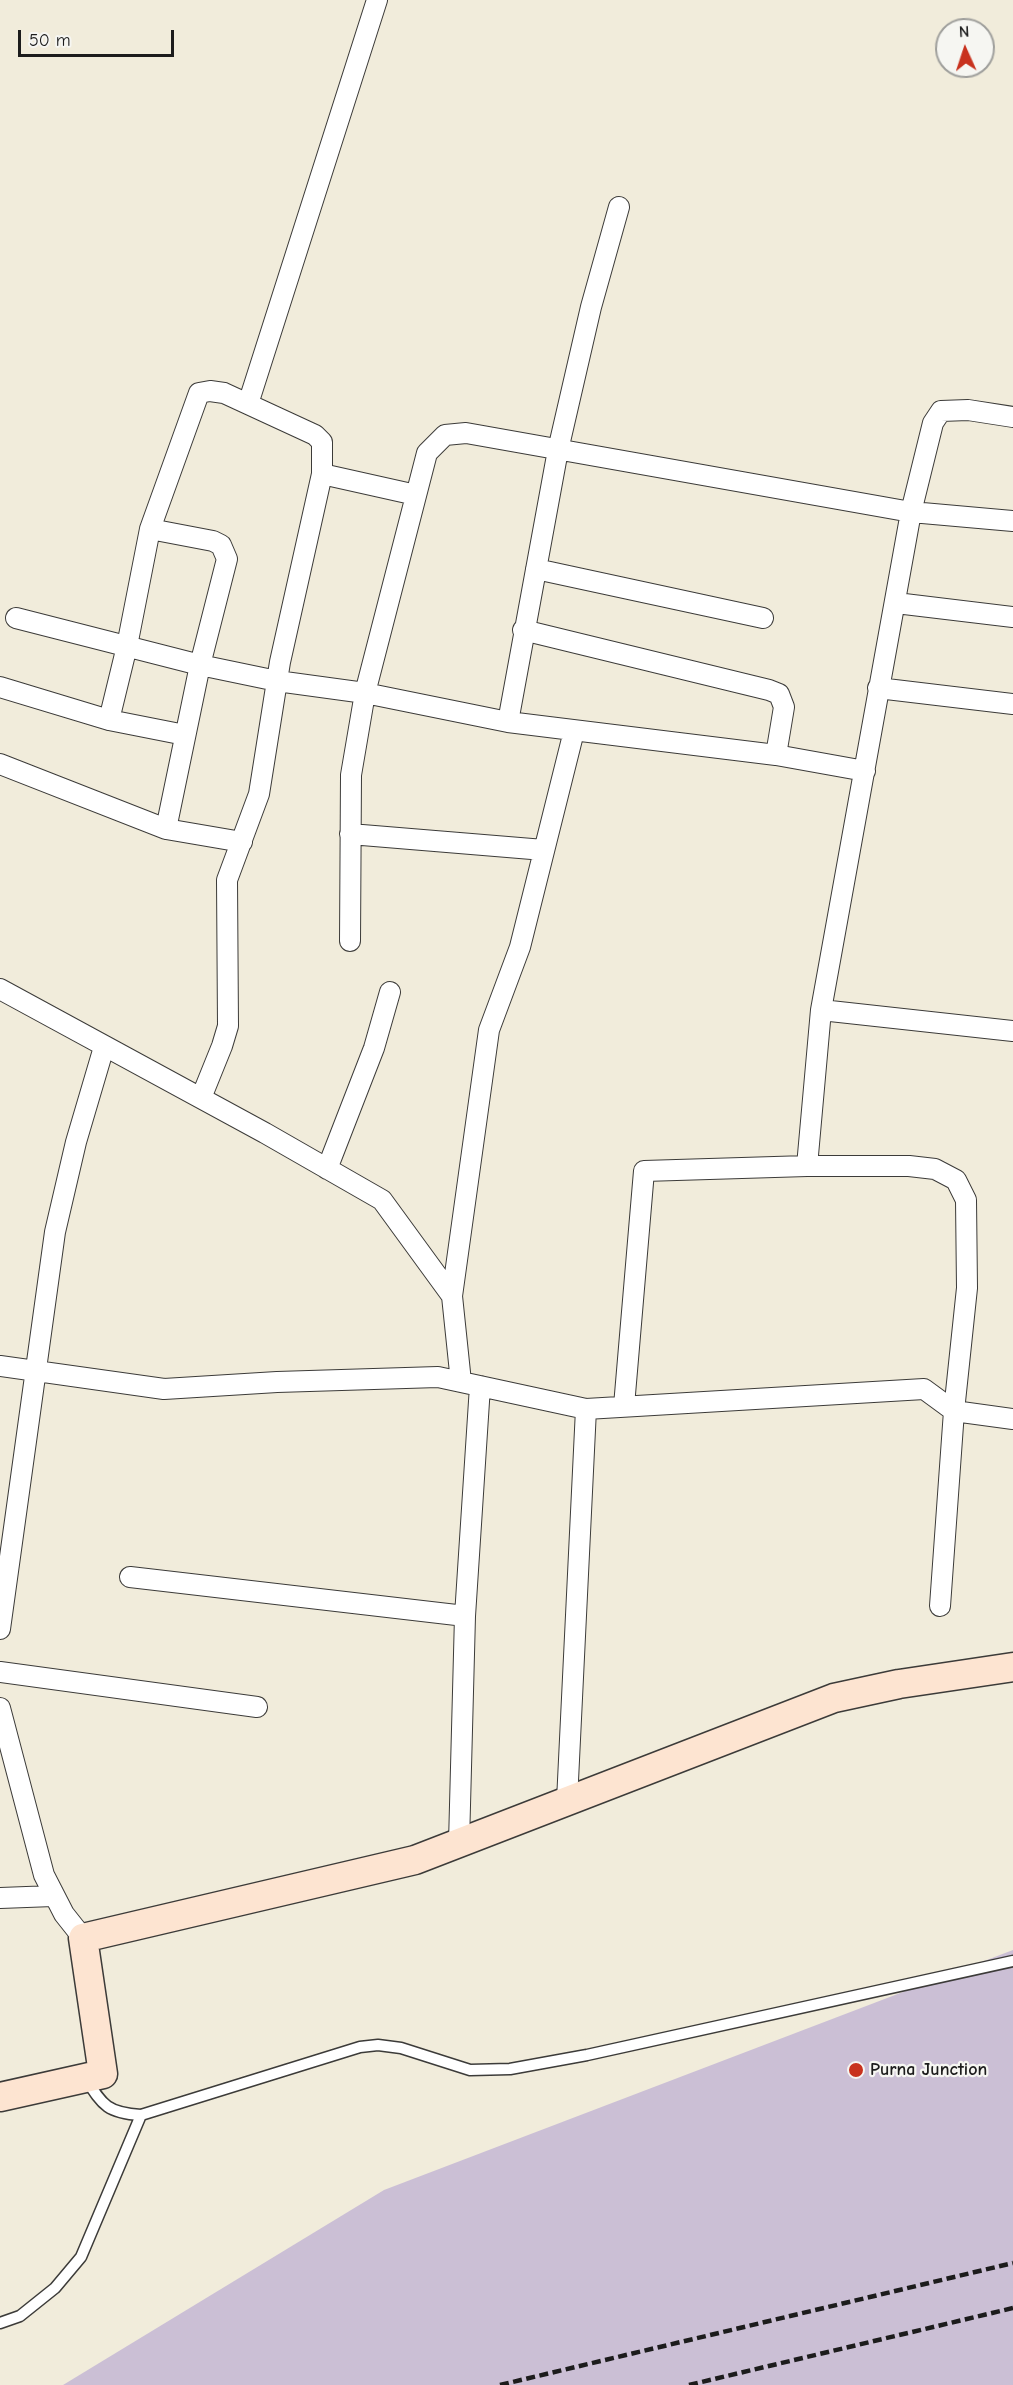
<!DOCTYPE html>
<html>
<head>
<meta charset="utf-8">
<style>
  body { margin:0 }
  #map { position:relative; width:1013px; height:2385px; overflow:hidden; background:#f1ecdb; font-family:"Comic Neue",sans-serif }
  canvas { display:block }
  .north { position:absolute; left:935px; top:18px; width:60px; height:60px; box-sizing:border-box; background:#f6f6f2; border:2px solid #9f9f9c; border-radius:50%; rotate:357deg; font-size:16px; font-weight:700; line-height:24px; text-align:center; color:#1c1c1c }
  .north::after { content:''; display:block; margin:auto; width:21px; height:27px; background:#c8321e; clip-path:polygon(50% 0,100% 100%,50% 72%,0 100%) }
  .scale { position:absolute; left:18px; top:30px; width:156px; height:27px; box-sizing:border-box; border:3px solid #1c1c1c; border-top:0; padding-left:8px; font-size:18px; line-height:21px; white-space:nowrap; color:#1c1c1c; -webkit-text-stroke:4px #f6f6f2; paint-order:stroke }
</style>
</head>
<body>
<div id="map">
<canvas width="1013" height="2385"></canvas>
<div class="north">N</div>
<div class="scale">50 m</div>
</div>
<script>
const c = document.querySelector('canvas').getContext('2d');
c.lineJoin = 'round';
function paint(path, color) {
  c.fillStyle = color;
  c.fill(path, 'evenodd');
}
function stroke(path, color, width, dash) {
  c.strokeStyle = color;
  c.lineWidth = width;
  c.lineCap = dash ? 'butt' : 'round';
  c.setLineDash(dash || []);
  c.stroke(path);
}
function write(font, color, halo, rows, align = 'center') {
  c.font = font + ' "Comic Neue",sans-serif';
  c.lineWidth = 4.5;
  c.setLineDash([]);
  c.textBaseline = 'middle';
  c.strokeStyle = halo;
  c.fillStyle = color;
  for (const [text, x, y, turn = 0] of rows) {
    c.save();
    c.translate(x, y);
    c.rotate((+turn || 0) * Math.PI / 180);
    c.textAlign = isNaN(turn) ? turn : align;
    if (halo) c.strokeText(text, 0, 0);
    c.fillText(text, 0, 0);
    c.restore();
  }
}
const industrial = new Path2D(`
  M1013,1950V2385H63L384,2190Z`);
const lane = new Path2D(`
  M86,2079C103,2106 108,2113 141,2115L360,2047L378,2045L401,2048L470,2070L510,2069L587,2055L1013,1961
  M0,2323L20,2316L55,2288L81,2257L141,2115`);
const street = new Path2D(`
  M248,404L377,0
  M1013,417L968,410L941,411L933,423L911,512L821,1010L1013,1031
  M322,474L416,495
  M150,529L213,541L221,545L227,559L200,665L166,829
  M536,569L763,618
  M896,603L1013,617
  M16,618L200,665L277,681L365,693L508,722L776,755L865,771
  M523,630L769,690L779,694L784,707L776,755
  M0,687L109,720L185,735
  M878,688L1013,704
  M109,720L127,646L150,529L199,393L210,391L224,393L315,435L322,442V474L280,662L259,794L227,880L228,1026L222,1046L201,1098
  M508,722L558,450L591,307L619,207
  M0,764L166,829L242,842
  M350,834L544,850
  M350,941L351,775L365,693L427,453L445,435L466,433L911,512L1013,521
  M0,989L265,1133L382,1200L452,1296L461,1382
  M807,1166H909L935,1169L956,1180L966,1200L967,1288L954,1411L940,1606
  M327,1169L374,1048L390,992
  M452,1296L489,1030L520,947L574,731
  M0,1366L164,1389L277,1382L438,1377L586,1409
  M624,1406L644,1171L807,1166L821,1010
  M130,1577L465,1616
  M0,1629L55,1232L76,1142L104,1047
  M0,1672L257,1707
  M0,1708L44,1875L64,1914L83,1938
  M567,1801L586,1409L924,1389L954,1411L1013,1419
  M459,1843L465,1616L480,1386
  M0,1898L53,1896`);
const secondary = new Path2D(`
  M0,2097L103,2074L83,1938L415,1860L834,1698L899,1684L1013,1667`);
const rail = new Path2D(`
  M500,2385L1013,2263
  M689,2385L1013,2308`);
const markers = [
  [856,2070,8,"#c8321e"]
];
const poiNames = [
  ["Purna Junction",870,2070]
];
paint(industrial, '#cbbfd5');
stroke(lane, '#3c3b39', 13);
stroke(street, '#3c3b39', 22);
stroke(secondary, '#3c3b39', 31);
stroke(lane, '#fff', 10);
stroke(street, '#fff', 20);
stroke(secondary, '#fde4d1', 28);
stroke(rail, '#1c1c1c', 4.5, [9, 4.5]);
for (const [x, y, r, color] of markers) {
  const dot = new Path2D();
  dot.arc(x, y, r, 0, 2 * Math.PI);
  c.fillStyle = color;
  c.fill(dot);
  stroke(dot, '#f6f6f2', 2);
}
write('bold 18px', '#1c1c1c', '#f6f6f2', poiNames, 'left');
</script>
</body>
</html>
